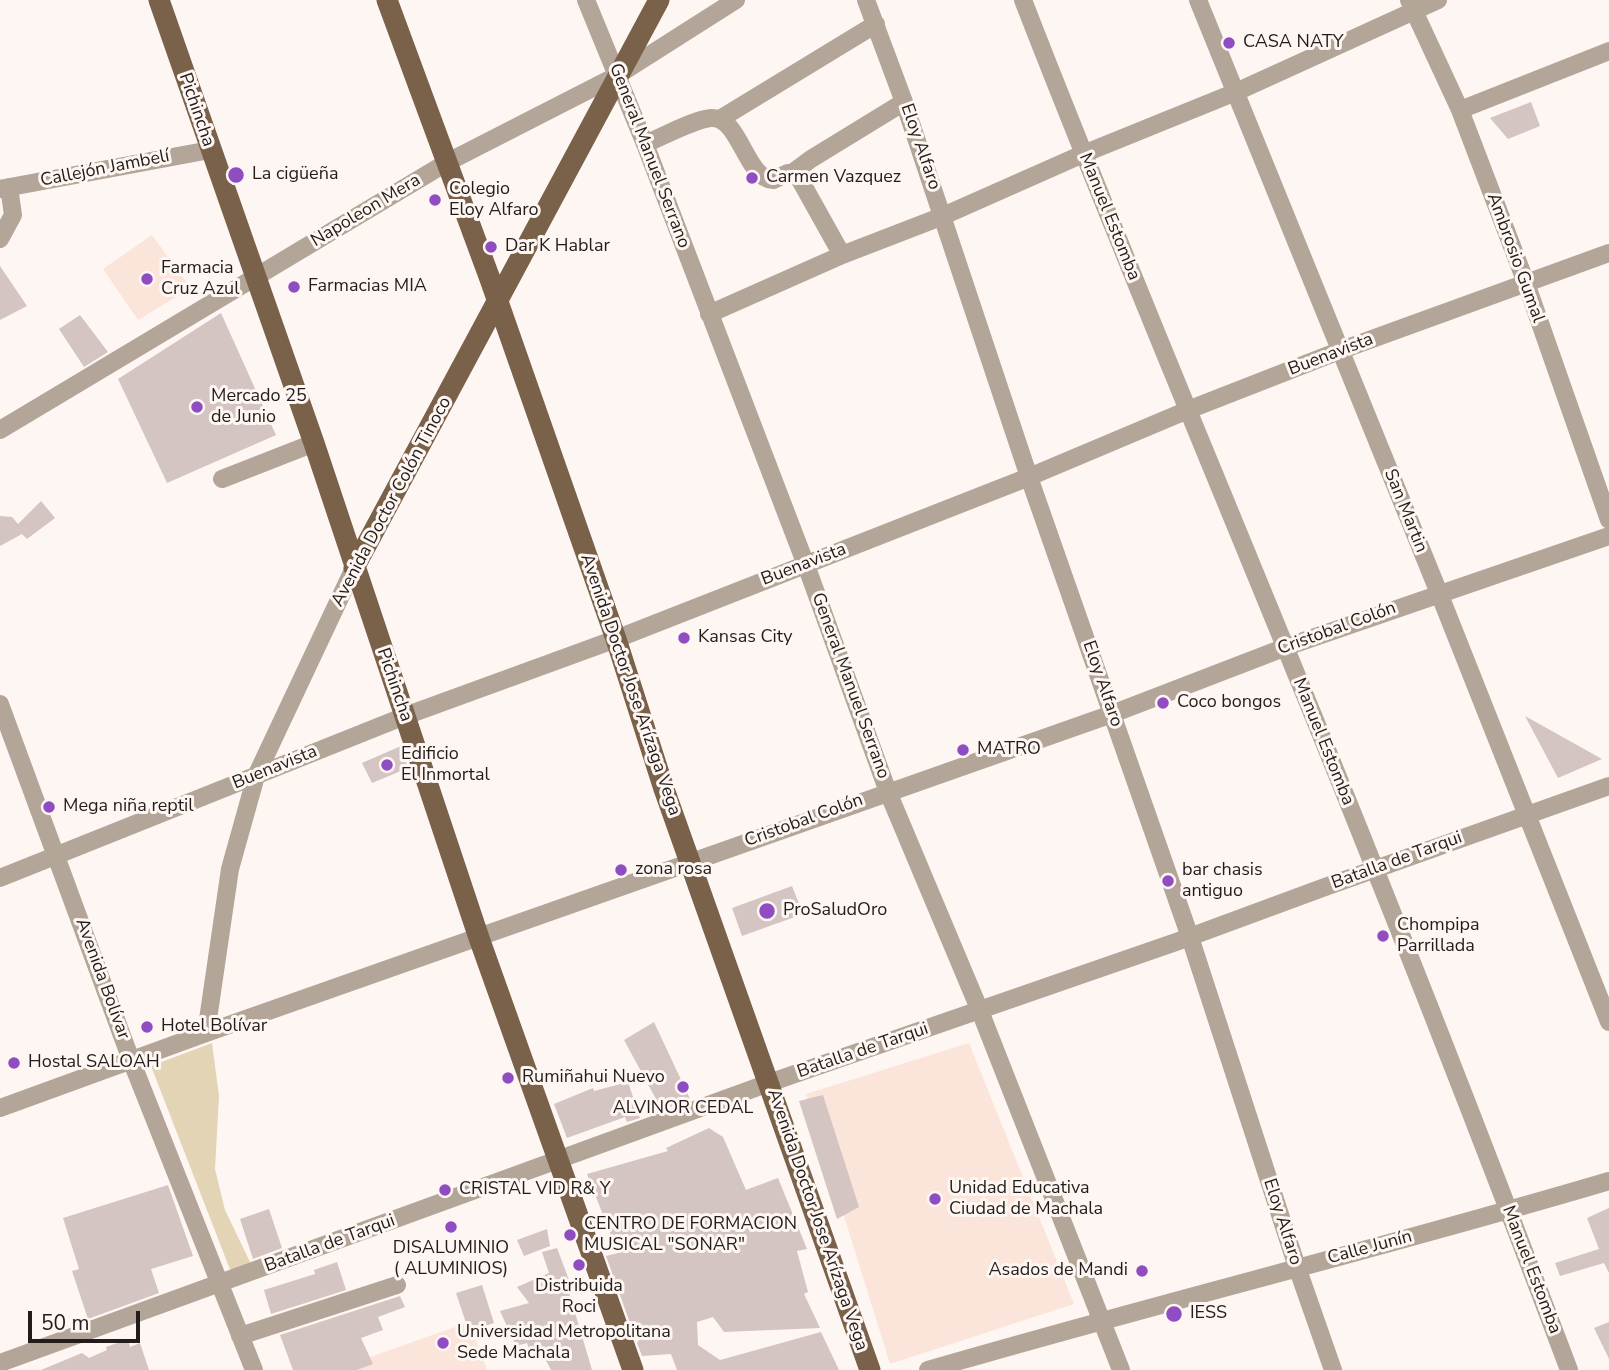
<!DOCTYPE html>
<html>
<head>
<meta charset="utf-8">
<style>
  body { margin:0 }
  #map { position:relative; width:1609px; height:1370px; overflow:hidden; background:#fef6f2; font-family:"Nunito Sans",sans-serif }
  canvas { display:block }
  .scale { position:absolute; left:28px; top:1311px; width:112px; height:32px; box-sizing:border-box; border:4px solid #221d1b; border-top:0; padding-left:9px; font-size:21px; line-height:24px; white-space:nowrap; color:#221d1b; -webkit-text-stroke:5px #fef6f2; paint-order:stroke }
</style>
</head>
<body>
<div id="map">
<canvas width="1609" height="1370"></canvas>
<div class="scale">50 m</div>
</div>
<script>
const c = document.querySelector('canvas').getContext('2d');
c.lineJoin = 'round';
function paint(path, color) {
  c.fillStyle = color;
  c.fill(path, 'evenodd');
}
function stroke(path, color, width, dash) {
  c.strokeStyle = color;
  c.lineWidth = width;
  c.lineCap = dash ? 'butt' : 'round';
  c.setLineDash(dash || []);
  c.stroke(path);
}
function write(font, color, halo, rows, align = 'center') {
  c.font = font + ' "Nunito Sans",sans-serif';
  c.lineWidth = 6;
  c.setLineDash([]);
  c.textBaseline = 'middle';
  c.strokeStyle = halo;
  c.fillStyle = color;
  for (const [text, x, y, turn = 0] of rows) {
    c.save();
    c.translate(x, y);
    c.rotate((+turn || 0) * Math.PI / 180);
    c.textAlign = isNaN(turn) ? turn : align;
    if (halo) c.strokeText(text, 0, 0);
    c.fillText(text, 0, 0);
    c.restore();
  }
}
const built = new Path2D(`
  M152,235L191,288L138,320L103,269Z
  M969,1043L1074,1304L890,1364L806,1094Z
  M469,1322L487,1370H357L373,1364L370,1357Z`);
const green = new Path2D(`
  M212,1043L219,1096L215,1169L225,1210L251,1264L231,1272L151,1066Z`);
const building = new Path2D(`
  M1531,102L1540,126L1508,139L1490,118Z
  M0,266L27,306L0,320Z
  M221,313L276,435L167,483L118,379Z
  M80,315L108,352L84,367L59,329Z
  M41,501L55,518L27,539L22,534L0,546V516L12,517L18,524Z
  M1525,716L1602,759L1558,778Z
  M401,746L408,768L372,783L362,763Z
  M792,886L803,914L742,936L732,908Z
  M654,1022L690,1099L662,1110L624,1040Z
  M628,1082L640,1118L627,1122L625,1117L567,1138L554,1104L593,1088L594,1091Z
  M823,1095L859,1207L837,1219L799,1101Z
  M709,1128L723,1137L746,1190L778,1178L807,1249L797,1251L808,1292L804,1294L820,1328L724,1332L713,1317L697,1322L698,1345L720,1360L821,1332L839,1370H677L671,1354L642,1356L637,1343L639,1340L630,1323L606,1256L618,1253L587,1174L668,1151L666,1148Z
  M168,1185L193,1256L151,1269L159,1293L88,1319L72,1271L79,1269L63,1218Z
  M1609,1208V1273L1604,1263L1560,1276L1555,1263L1599,1249L1587,1218Z
  M269,1209L282,1248L253,1259L240,1219Z
  M547,1229L550,1246L524,1256L517,1240Z
  M557,1248L572,1288L568,1289L592,1370H551L542,1353L532,1357L527,1343L516,1346L500,1311L529,1303L517,1287L549,1273L542,1252Z
  M337,1262L346,1290L271,1314L264,1290L315,1274L314,1270Z
  M482,1285L494,1323L472,1330L466,1323L456,1293Z
  M400,1296L405,1307L378,1317L383,1330L361,1338L373,1364L357,1370H293L280,1335Z
  M1609,1322V1359L1594,1328Z
  M128,1339L130,1347L140,1343L149,1370H41L82,1353L89,1358L107,1350L106,1347Z`);
const minor = new Path2D(`
  M586,0L645,144L806,565L888,792L980,1011L1121,1370
  M866,0L904,102L1029,477L1190,937L1297,1267L1333,1370
  M1023,0C1106,214 1195,426 1282,639C1381,881 1477,1125 1569,1370
  M1198,0L1439,593L1609,1022
  M1409,0L1460,110L1526,283L1609,520
  M1460,110L1609,51
  M720,119L876,24
  M645,144C662,137 695,119 711,118C740,116 745,178 773,180L788,173L799,178L842,255
  M792,173L811,159L904,102
  M0,189L210,150
  M0,239L13,215L9,187
  M709,314L842,255L943,216L1083,154L1236,92L1438,0
  M0,430L446,163L618,75L736,0
  M222,479L314,443
  M0,704L131,1060L254,1370
  M0,878L405,716L616,639L1029,477L1188,410L1339,351L1609,253
  M206,1033L230,869L256,776L354,568
  M0,1108L206,1033L1112,714L1286,647L1609,536
  M240,1336L397,1285
  M0,1363L766,1084L1176,942L1325,887L1609,786
  M928,1370C1154,1304 1383,1248 1609,1181`);
const major = new Path2D(`
  M159,0L314,443L479,938L633,1370
  M387,0L490,279L616,639L664,789L870,1370
  M354,568L659,0`);
const markers = [
  [1229,43,7,"#904cc1"],
  [236,175,9,"#904cc1"],
  [752,178,7,"#904cc1"],
  [435,200,7,"#904cc1"],
  [491,247,7,"#904cc1"],
  [147,279,7,"#904cc1"],
  [294,287,7,"#904cc1"],
  [197,407,7,"#904cc1"],
  [684,638,7,"#904cc1"],
  [1163,703,7,"#904cc1"],
  [963,750,7,"#904cc1"],
  [387,765,7,"#904cc1"],
  [49,807,7,"#904cc1"],
  [621,870,7,"#904cc1"],
  [1168,881,7,"#904cc1"],
  [767,911,9,"#904cc1"],
  [1383,936,7,"#904cc1"],
  [147,1027,7,"#904cc1"],
  [14,1063,7,"#904cc1"],
  [508,1078,7,"#904cc1"],
  [683,1087,7,"#904cc1"],
  [445,1190,7,"#904cc1"],
  [935,1199,7,"#904cc1"],
  [451,1227,7,"#904cc1"],
  [570,1235,7,"#904cc1"],
  [579,1265,7,"#904cc1"],
  [1142,1271,7,"#904cc1"],
  [1174,1314,9,"#904cc1"],
  [443,1343,7,"#904cc1"]
];
const poiNames = [
  ["CASA NATY",1243,43],
  ["La cigüeña",252,175],
  ["Carmen Vazquez",766,178],
  ["Colegio",449,190],
  ["Eloy Alfaro",449,211],
  ["Dar K Hablar",505,247],
  ["Farmacia",161,269],
  ["Cruz Azul",161,290],
  ["Farmacias MIA",308,287],
  ["Mercado 25",211,397],
  ["de Junio",211,418],
  ["Kansas City",698,638],
  ["Coco bongos",1177,703],
  ["MATRO",977,750],
  ["Edificio",401,755],
  ["El Inmortal",401,776],
  ["Mega niña reptil",63,807],
  ["zona rosa",635,870],
  ["bar chasis",1182,871],
  ["antiguo",1182,892],
  ["ProSaludOro",783,911],
  ["Chompipa",1397,926],
  ["Parrillada",1397,947],
  ["Hotel Bolívar",161,1027],
  ["Hostal SALOAH",28,1063],
  ["Rumiñahui Nuevo",522,1078],
  ["ALVINOR CEDAL",683,1109,"center"],
  ["Unidad Educativa",949,1189],
  ["Ciudad de Machala",949,1210],
  ["CRISTAL VID R& Y",459,1190],
  ["CENTRO DE FORMACION",584,1225],
  ["MUSICAL \"SONAR\"",584,1246],
  ["DISALUMINIO",451,1249,"center"],
  ["( ALUMINIOS)",451,1270,"center"],
  ["Asados de Mandi",1128,1271,"right"],
  ["Distribuida",579,1287,"center"],
  ["Roci",579,1308,"center"],
  ["IESS",1190,1314],
  ["Universidad Metropolitana",457,1333],
  ["Sede Machala",457,1354]
];
const streetNames = [
  ["Pichincha",196,110,71],
  ["Eloy Alfaro",920,147,71],
  ["General Manuel Serrano",649,156,69],
  ["Callejón Jambelí",105,169,-11],
  ["Napoleon Mera",366,211,-31],
  ["Manuel Estomba",1109,217,68],
  ["Ambrosio Gumal",1515,258,70],
  ["Buenavista",1331,355,-21],
  ["Avenida Doctor Colón Tinoco",392,502,-62],
  ["San Martin",1405,511,68],
  ["Buenavista",804,565,-21],
  ["Cristobal Colón",1337,629,-20],
  ["Eloy Alfaro",1102,684,71],
  ["Pichincha",394,685,71],
  ["Avenida Doctor Jose Arízaga Vega",630,685,71],
  ["General Manuel Serrano",850,686,70],
  ["Manuel Estomba",1323,742,68],
  ["Buenavista",275,768,-22],
  ["Cristobal Colón",804,821,-20],
  ["Batalla de Tarqui",1397,861,-20],
  ["Avenida Bolívar",102,979,70],
  ["Batalla de Tarqui",863,1051,-19],
  ["Avenida Doctor Jose Arízaga Vega",817,1220,71],
  ["Eloy Alfaro",1282,1222,72],
  ["Batalla de Tarqui",330,1244,-20],
  ["Calle Junín",1370,1248,-15],
  ["Manuel Estomba",1531,1270,69]
];
paint(built, '#fbe5db');
paint(green, '#e3d4b6');
paint(building, '#d4c4c2');
stroke(minor, '#b3a598', 18);
stroke(major, '#79614a', 21);
for (const [x, y, r, color] of markers) {
  const dot = new Path2D();
  dot.arc(x, y, r, 0, 2 * Math.PI);
  c.fillStyle = color;
  c.fill(dot);
  stroke(dot, '#fef6f2', 2.5);
}
write('18px', '#221d1b', '#fef6f2', poiNames, 'left');
write('18px', '#221d1b', '#fef6f2', streetNames);
</script>
</body>
</html>
